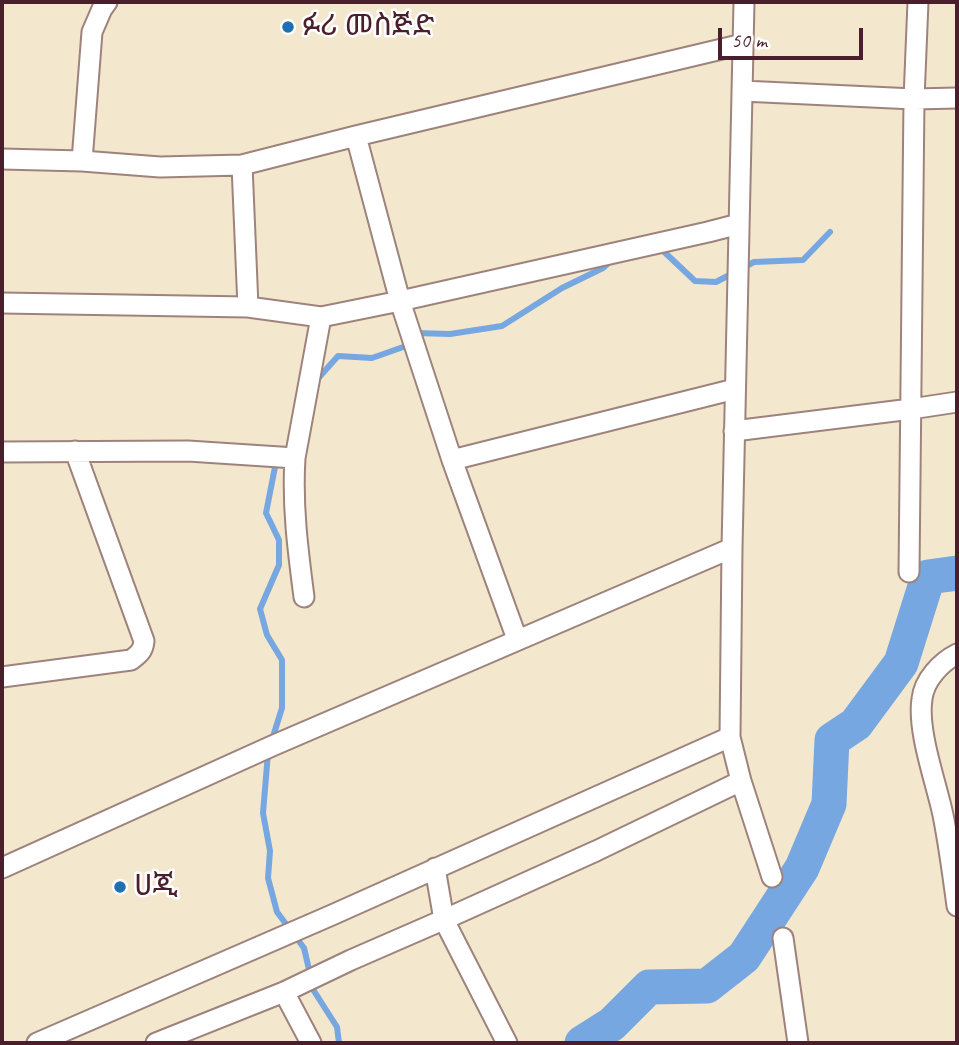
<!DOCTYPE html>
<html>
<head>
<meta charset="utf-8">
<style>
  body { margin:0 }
  #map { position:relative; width:959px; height:1045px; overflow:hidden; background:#f3e7ce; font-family:Caveat,sans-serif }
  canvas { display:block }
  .frame { position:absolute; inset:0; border:4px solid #4a1f2b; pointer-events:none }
  .scale { position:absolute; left:718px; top:28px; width:145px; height:32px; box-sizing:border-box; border:4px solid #4a1f2b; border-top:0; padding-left:9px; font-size:21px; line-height:24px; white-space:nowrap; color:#4a1f2b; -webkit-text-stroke:5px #fff; paint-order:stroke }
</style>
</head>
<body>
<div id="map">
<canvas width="959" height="1045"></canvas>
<div class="frame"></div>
<div class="scale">50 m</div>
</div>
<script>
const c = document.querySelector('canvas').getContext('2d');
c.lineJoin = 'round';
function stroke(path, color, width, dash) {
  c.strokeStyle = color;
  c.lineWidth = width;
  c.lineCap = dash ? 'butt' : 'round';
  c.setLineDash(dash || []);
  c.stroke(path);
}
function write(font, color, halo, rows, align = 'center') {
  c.font = font + ' Caveat,"Noto Sans Ethiopic",sans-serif';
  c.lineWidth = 5;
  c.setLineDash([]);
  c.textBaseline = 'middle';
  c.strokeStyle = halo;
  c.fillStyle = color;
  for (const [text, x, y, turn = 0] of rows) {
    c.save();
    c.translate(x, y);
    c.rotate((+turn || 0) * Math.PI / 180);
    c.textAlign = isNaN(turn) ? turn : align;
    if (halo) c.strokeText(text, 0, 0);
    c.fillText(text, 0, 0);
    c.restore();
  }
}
const stream = new Path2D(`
  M659,247L695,281L716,282L754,262L803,260L830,232
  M415,333L450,334L502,326L562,288L603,268L612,260
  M314,383L338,356L372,358L406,346L409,340
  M271,743L282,708V660L267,635L260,609L279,565V540L266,513L275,467L279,461
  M268,753L263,813L270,851L268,878L277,912L304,948L314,991L337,1027L339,1043`);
const river = new Path2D(`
  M582,1043L612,1024L649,987L707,986L744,957L802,868L829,804L832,740L856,724L901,663L928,577L957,573`);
const minor = new Path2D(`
  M744,2L732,548L730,737L741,781L772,877
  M742,91L914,99L957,98
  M356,136L400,301L452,460L517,639
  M2,159L82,161L160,167L242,165L356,136L743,44
  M82,161L92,32L102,9L107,2
  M242,165L248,307
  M2,303L248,307L321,317L295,458L188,451L2,452
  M321,317L400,301L708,232L739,224
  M734,431L911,409L957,402
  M295,458C292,506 298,551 304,597
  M452,460L735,389
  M909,572L914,99L918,2
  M957,654C941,662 924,680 922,699C917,731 936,782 943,815C949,845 953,876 957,906
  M2,677L131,660C139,654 143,651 144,641L75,451
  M2,868L272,746L732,548
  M435,868L444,920L507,1043
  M783,938L798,1043
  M284,992L311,1043
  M37,1043L332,915L730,737
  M156,1043L284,992L351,960L452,916L596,851L741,781`);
const markers = [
  [288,27,7,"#1f6fb2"],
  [120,887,7,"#1f6fb2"]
];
const poiNames = [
  ["ፉሪ መስጅድ",302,27],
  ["ሀጂ",134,887]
];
stroke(stream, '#76a7e1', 6);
stroke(river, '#76a7e1', 35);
stroke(minor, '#9e837c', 23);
stroke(minor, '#fff', 19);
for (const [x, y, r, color] of markers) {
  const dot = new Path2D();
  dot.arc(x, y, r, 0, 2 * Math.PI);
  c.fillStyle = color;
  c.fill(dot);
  stroke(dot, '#fff', 2.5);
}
write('30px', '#4a1f2b', '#fff', poiNames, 'left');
</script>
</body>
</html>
